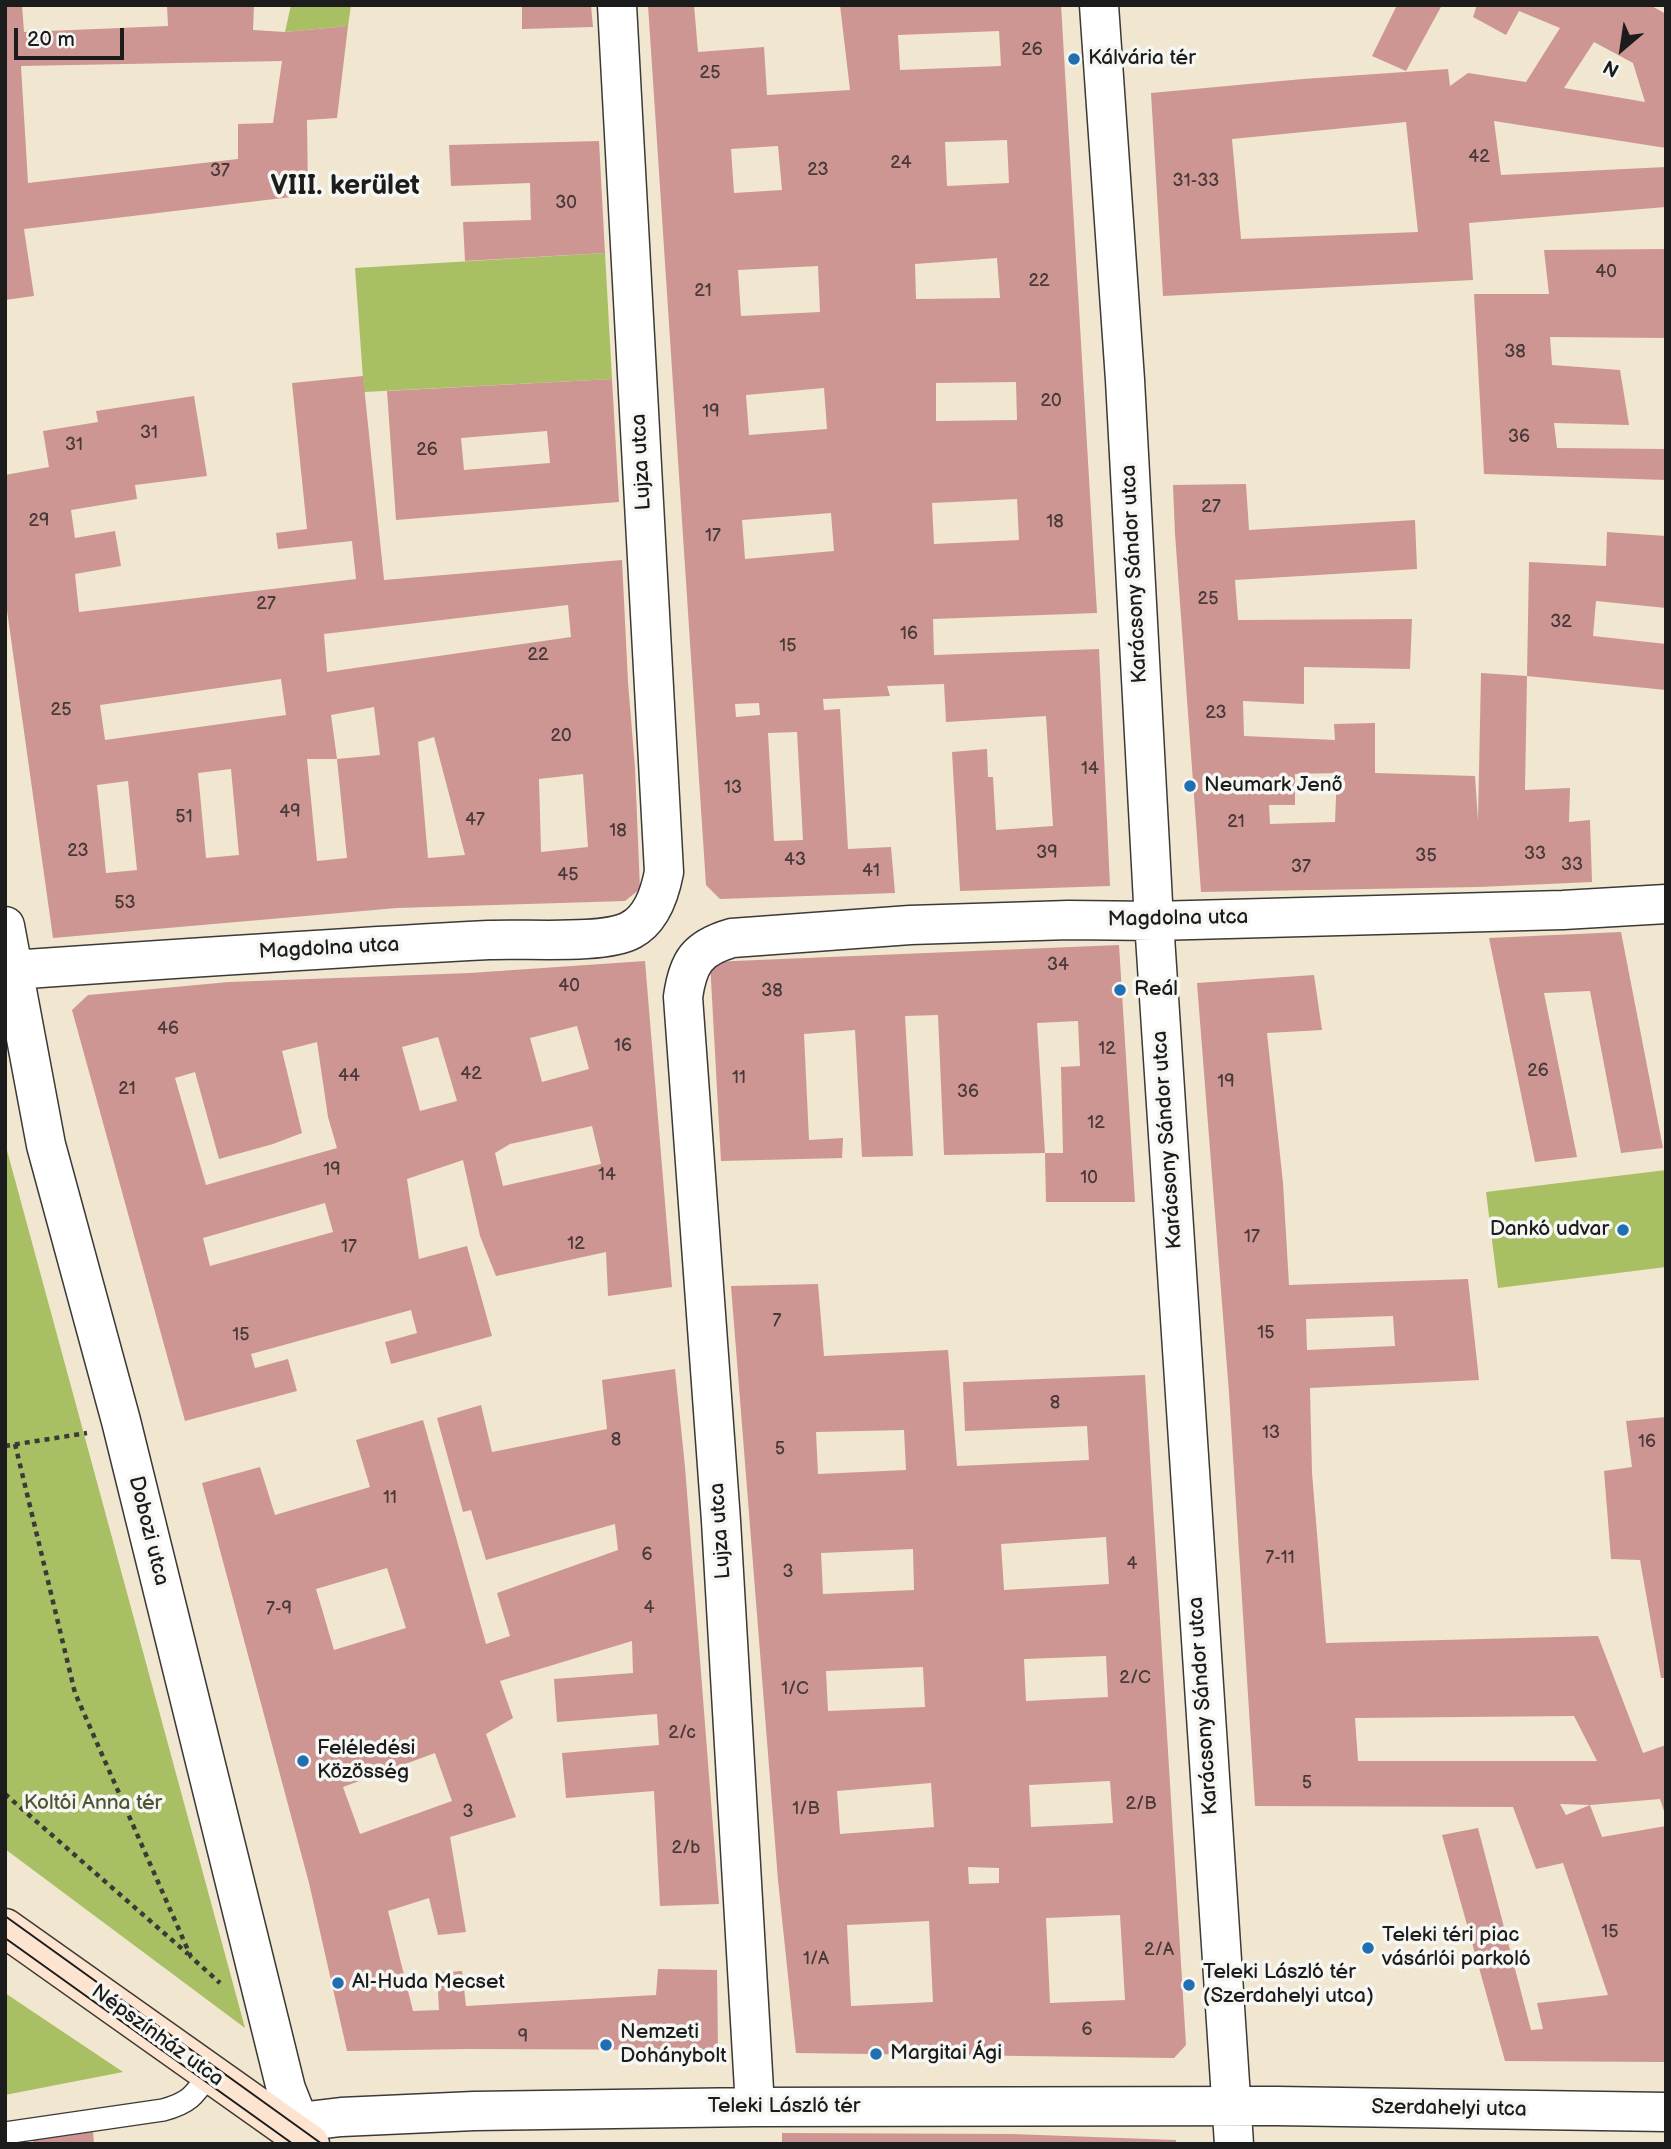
<!DOCTYPE html>
<html>
<head>
<meta charset="utf-8">
<style>
  body { margin:0 }
  #map { position:relative; width:1671px; height:2149px; overflow:hidden; background:#f1e6cf; font-family:"Balsamiq Sans",sans-serif }
  canvas { display:block }
  .frame { position:absolute; inset:0; border:7px solid #1c1c1c; pointer-events:none }
  .north { position:absolute; left:1587px; top:14px; width:70px; height:70px; -webkit-text-stroke:5px #f6f6f2; paint-order:stroke; rotate:209deg; font-size:19px; font-weight:700; line-height:28px; text-align:center; color:#1c1c1c }
  .north::after { content:''; display:block; margin:auto; width:24px; height:32px; background:#1c1c1c; clip-path:polygon(50% 0,100% 100%,50% 72%,0 100%) }
  .scale { position:absolute; left:14px; top:28px; width:110px; height:32px; box-sizing:border-box; border:4px solid #1c1c1c; border-top:0; padding-left:9px; font-size:21px; line-height:24px; white-space:nowrap; color:#1c1c1c; -webkit-text-stroke:5px #f6f6f2; paint-order:stroke }
</style>
</head>
<body>
<div id="map">
<canvas width="1671" height="2149"></canvas>
<div class="frame"></div>
<div class="north">N</div>
<div class="scale">20 m</div>
</div>
<script>
const c = document.querySelector('canvas').getContext('2d');
c.lineJoin = 'round';
function paint(path, color) {
  c.fillStyle = color;
  c.fill(path, 'evenodd');
}
function stroke(path, color, width, dash) {
  c.strokeStyle = color;
  c.lineWidth = width;
  c.lineCap = dash ? 'butt' : 'round';
  c.setLineDash(dash || []);
  c.stroke(path);
}
function write(font, color, halo, rows, align = 'center') {
  c.font = font + ' "Balsamiq Sans",sans-serif';
  c.lineWidth = 7;
  c.setLineDash([]);
  c.textBaseline = 'middle';
  c.strokeStyle = halo;
  c.fillStyle = color;
  for (const [text, x, y, turn = 0] of rows) {
    c.save();
    c.translate(x, y);
    c.rotate((+turn || 0) * Math.PI / 180);
    c.textAlign = isNaN(turn) ? turn : align;
    if (halo) c.strokeText(text, 0, 0);
    c.fillText(text, 0, 0);
    c.restore();
  }
}
const green = new Path2D(`
  M291,5H351L348,26L285,32Z
  M605,253L612,379L364,392L355,268Z
  M5,1143L245,2028L5,1849Z
  M1666,1170V1267L1498,1288L1486,1192Z
  M5,1993L123,2072L5,2095Z`);
const building = new Path2D(`
  M5,5H22L24,32L168,26L167,5H254L253,30L285,32L348,26L337,118L307,120L308,195L24,229L34,296L5,300ZM282,61L273,123L238,124V159L28,183L21,66Z
  M522,5H591L593,27L522,29Z
  M648,5H694L698,52L764,47L767,95L850,90L840,5H1061L1097,613L933,619L934,655L1099,649L1110,886L960,891L952,752L987,749L988,777H993L996,830L1053,826L1046,716L946,722L944,684L887,686L890,696L823,699L824,710L840,709L848,849L891,847L895,893L720,899L706,885ZM999,31L1001,66L900,70L898,35ZM1007,140L1009,183L947,186L945,142ZM778,146L782,190L734,193L731,149ZM997,258L1000,298L916,299L915,264ZM818,266L820,312L741,316L738,270ZM1016,382L1017,420L936,421V383ZM824,388L827,429L749,435L746,395ZM1017,499L1019,540L934,544L932,503ZM831,513L834,551L745,559L742,520ZM759,703L760,715L736,717L735,704ZM797,732L803,840L774,841L768,733Z
  M1397,5H1442L1406,71L1372,56Z
  M1477,5H1650L1666,14V148L1494,121L1501,175L1666,167V207L1469,223L1473,280L1163,296L1151,93L1303,79L1448,69L1450,86L1468,73L1526,82L1560,28L1519,11L1506,35L1473,17ZM1594,42L1633,63L1645,102L1564,88ZM1406,122L1418,232L1241,239L1232,139Z
  M599,141L605,253L465,261L463,222L531,220L530,183L451,186L449,145Z
  M1666,249V338L1550,337L1552,365L1620,370L1629,425L1554,423L1557,448L1666,449V480L1484,474L1474,294H1549L1544,250Z
  M363,376L384,580L622,560L628,682L635,768L640,889L625,901L397,908L53,938L5,596V475L49,467L43,431L98,422L96,411L194,396L207,476L135,485L137,499L71,510L75,538L115,531L121,566L75,574L79,612L356,579L352,541L278,549L276,533L307,529L292,383ZM568,605L571,637L327,672L324,634ZM281,679L286,715L105,740L100,705ZM374,707L380,755L337,759L347,858L317,861L307,759H337L331,715ZM434,737L465,855L428,858L418,742ZM231,769L239,855L206,858L198,773ZM583,774L588,847L541,852L539,779ZM128,781L137,870L106,873L97,785Z
  M612,379L619,502L396,520L387,391ZM547,431L550,463L464,470L461,438Z
  M1246,484L1249,530L1415,520L1417,569L1235,580L1238,620L1412,619L1410,669L1304,667V704L1243,701L1244,736L1335,740L1334,724L1375,723V773L1475,776L1478,821L1481,673L1527,676L1525,790L1570,788L1569,822L1590,820L1592,882L1479,887L1201,892L1175,534L1173,485ZM1337,773L1335,822L1270,824L1269,805H1295V774Z
  M1607,532L1666,536V608L1596,601L1593,636L1666,644V690L1527,676L1529,562L1606,566Z
  M1621,932L1663,1148L1621,1153L1590,991L1544,993L1577,1157L1535,1162L1489,938Z
  M1119,945L1135,1202H1046L1045,1153H1063L1061,1067L1080,1066L1078,1021L1037,1023L1045,1153L944,1155L938,1015L905,1016L913,1156L862,1157L855,1030L804,1034L809,1140L843,1138L842,1158L721,1161L710,962Z
  M645,961L672,1287L608,1296L606,1252L496,1276L480,1236L463,1160L407,1179L419,1259L467,1246L492,1336L391,1364L385,1342L417,1333L411,1310L251,1354L255,1368L288,1359L297,1391L185,1421L72,1010L88,995L229,982L470,973ZM577,1026L589,1069L542,1082L530,1038ZM438,1037L457,1101L420,1111L402,1047ZM317,1042L328,1117L337,1148L206,1185L175,1078L195,1072L219,1159L273,1144L302,1133L282,1051ZM592,1126L601,1164L503,1186L495,1153L510,1144ZM325,1203L333,1232L210,1266L203,1238Z
  M1314,975L1322,1030L1267,1033L1283,1183L1289,1285L1468,1279L1479,1380L1310,1388L1312,1473L1326,1643L1598,1636L1643,1753L1666,1745V1817L1660,1799L1590,1805L1560,1804L1566,1815L1590,1805L1602,1837L1666,1826V2062L1505,2061L1442,1835L1478,1828L1531,2030L1543,2029L1537,2003L1608,1995L1563,1863L1536,1869L1513,1807L1255,1806L1229,1393L1197,983ZM1393,1316L1395,1346L1307,1350L1306,1319ZM1574,1716L1597,1761H1358L1355,1718Z
  M818,1284L824,1356L948,1350L957,1466L1089,1460L1087,1426L965,1431L963,1382L1145,1375L1186,2045L1174,2058L796,2053L778,1880L731,1286ZM904,1430L906,1470L818,1474L816,1432ZM1106,1537L1109,1584L1004,1590L1001,1544ZM913,1549L914,1590L823,1594L821,1553ZM1106,1656L1108,1697L1026,1701L1024,1659ZM923,1667L925,1707L828,1711L826,1671ZM1110,1781L1113,1823L1031,1827L1029,1785ZM931,1783L934,1827L840,1834L837,1791ZM968,1867L999,1868V1883L969,1884ZM1120,1915L1125,2000L1050,2003L1046,1918ZM929,1921L933,2002L851,2006L847,1925Z
  M675,1369L685,1467L719,1904L660,1906L654,1791L566,1798L562,1753L659,1745L657,1714L557,1722L554,1679L633,1673L632,1641L500,1681L513,1718L486,1734L516,1817L450,1837L466,1932L438,1935L429,1898L388,1911L413,2011L439,2010L437,1973L462,1971L466,2006L656,1995L658,1969L717,1970L718,2050L468,2049L347,2051L309,1883L202,1483L260,1467L275,1515L370,1487L356,1440L423,1420L486,1644L510,1636L497,1593L618,1550L615,1524L486,1560L471,1510L463,1512L437,1418L481,1405L492,1452L607,1429L602,1380ZM387,1568L406,1628L334,1650L316,1589ZM435,1753L452,1801L360,1834L343,1787Z
  M1666,1417V1678H1661L1640,1560L1611,1559L1604,1471L1632,1467L1626,1421Z
  M93,2132L94,2144H33V2140Z
  M782,2133L1012,2134L1176,2140V2144H782Z`);
const path = new Path2D(`
  M15,1444L75,1693L191,1957L220,1983
  M5,1446L87,1433
  M5,1794L188,1954`);
const lane = new Path2D(`
  M5,2133L163,2110C189,2103 194,2096 209,2074`);
const street = new Path2D(`
  M1099,5L1125,380L1154,921L1234,2144
  M5,926L46,1145L121,1421L286,2089L299,2122
  M5,967L12,970C171,959 330,948 489,940C524,938 604,945 631,930C652,919 660,893 664,872L617,5
  M755,2107L721,1521L683,997C688,962 697,948 732,938L910,925L1069,920L1154,921L1563,910L1666,904
  M299,2122L341,2117L474,2111L755,2107L1277,2106L1666,2112`);
const secondary = new Path2D(`
  M5,1928L310,2144`);
const tram = new Path2D(`
  M5,1916L322,2144
  M5,1938L293,2144`);
const markers = [
  [1074,59,7,"#1f6fb2"],
  [1190,786,7,"#1f6fb2"],
  [1120,990,7,"#1f6fb2"],
  [1623,1230,7,"#1f6fb2"],
  [303,1761,7,"#1f6fb2"],
  [1368,1948,7,"#1f6fb2"],
  [338,1983,7,"#1f6fb2"],
  [1189,1985,7,"#1f6fb2"],
  [606,2045,7,"#1f6fb2"],
  [876,2054,7,"#1f6fb2"]
];
const numberNames = [
  ["26",1032,50],
  ["25",710,73],
  ["42",1479,157],
  ["24",901,163],
  ["23",818,170],
  ["37",220,171],
  ["31-33",1196,181],
  ["30",566,203],
  ["40",1606,272],
  ["22",1039,281],
  ["21",703,291],
  ["38",1515,352],
  ["20",1051,401],
  ["19",711,412],
  ["31",149,433],
  ["36",1519,437],
  ["31",74,445],
  ["26",427,450],
  ["27",1211,507],
  ["29",39,521],
  ["18",1055,522],
  ["17",713,536],
  ["25",1208,599],
  ["27",266,604],
  ["32",1561,622],
  ["16",909,634],
  ["15",788,646],
  ["22",538,655],
  ["25",61,710],
  ["23",1216,713],
  ["20",561,736],
  ["14",1090,769],
  ["13",733,788],
  ["49",290,812],
  ["51",184,817],
  ["47",475,820],
  ["21",1236,822],
  ["18",618,831],
  ["23",78,851],
  ["39",1047,853],
  ["33",1535,854],
  ["35",1426,856],
  ["43",795,860],
  ["33",1572,865],
  ["37",1301,867],
  ["41",871,871],
  ["45",568,875],
  ["53",125,903],
  ["34",1058,965],
  ["40",569,986],
  ["38",772,991],
  ["46",168,1029],
  ["16",623,1046],
  ["12",1107,1049],
  ["26",1538,1071],
  ["42",471,1074],
  ["44",349,1076],
  ["11",739,1078],
  ["19",1226,1082],
  ["21",127,1089],
  ["36",968,1092],
  ["12",1096,1123],
  ["19",332,1170],
  ["14",607,1175],
  ["10",1089,1178],
  ["17",1252,1237],
  ["12",576,1244],
  ["17",349,1247],
  ["7",777,1321],
  ["15",1266,1333],
  ["15",241,1335],
  ["8",1055,1403],
  ["13",1271,1433],
  ["8",616,1440],
  ["16",1647,1442],
  ["5",780,1449],
  ["11",390,1498],
  ["6",647,1555],
  ["7-11",1280,1558],
  ["4",1132,1564],
  ["3",788,1572],
  ["4",649,1608],
  ["7-9",279,1609],
  ["2/C",1135,1678],
  ["1/C",795,1689],
  ["2/c",682,1733],
  ["5",1307,1783],
  ["2/B",1141,1804],
  ["1/B",806,1809],
  ["3",468,1812],
  ["2/b",686,1848],
  ["15",1610,1932],
  ["2/A",1159,1950],
  ["1/A",816,1959],
  ["6",1087,2030],
  ["9",523,2037]
];
const poiNames = [
  ["Kálvária tér",1088,59],
  ["Neumark Jenő",1204,786],
  ["Reál",1134,990],
  ["Dankó udvar",1609,1230,"right"],
  ["Feléledési",317,1749],
  ["Közösség",317,1773],
  ["Teleki téri piac",1382,1936],
  ["vásárlói parkoló",1382,1960],
  ["Teleki László tér",1203,1973],
  ["(Szerdahelyi utca)",1203,1997],
  ["Al-Huda Mecset",352,1983],
  ["Nemzeti",620,2033],
  ["Dohánybolt",620,2057],
  ["Margitai Ági",890,2054]
];
const streetNames = [
  ["Lujza utca",642,462,-93],
  ["Karácsony Sándor utca",1135,574,-93],
  ["Magdolna utca",1178,919,-1],
  ["Magdolna utca",329,949,-3],
  ["Karácsony Sándor utca",1168,1140,-94],
  ["Dobozi utca",148,1531,76],
  ["Lujza utca",721,1531,-94],
  ["Karácsony Sándor utca",1204,1706,-94],
  ["Népszínház utca",157,2036,36],
  ["Teleki László tér",784,2107],
  ["Szerdahelyi utca",1449,2109,1]
];
const parkNames = [
  ["Koltói Anna tér",93,1804]
];
const districtNames = [
  ["VIII. kerület",345,187]
];
paint(green, '#a8bf64');
paint(building, '#cd9692');
stroke(lane, '#3c3a37', 24);
stroke(street, '#3c3a37', 41);
stroke(secondary, '#3c3a37', 41);
stroke(path, '#3c3a37', 4.5, [5, 5]);
stroke(lane, '#fff', 21);
stroke(street, '#fff', 38);
stroke(secondary, '#fde4d1', 38);
stroke(tram, '#1c1c1c', 2);
for (const [x, y, r, color] of markers) {
  const dot = new Path2D();
  dot.arc(x, y, r, 0, 2 * Math.PI);
  c.fillStyle = color;
  c.fill(dot);
  stroke(dot, '#f6f6f2', 2.5);
}
write('18px', '#483a3a', null, numberNames);
write('21px', '#1c1c1c', '#f6f6f2', poiNames, 'left');
write('21px', '#1c1c1c', '#f6f6f2', streetNames);
write('21px', '#4d5535', '#f6f6f2', parkNames);
write('bold 28px', '#1c1c1c', '#f6f6f2', districtNames);
</script>
</body>
</html>
